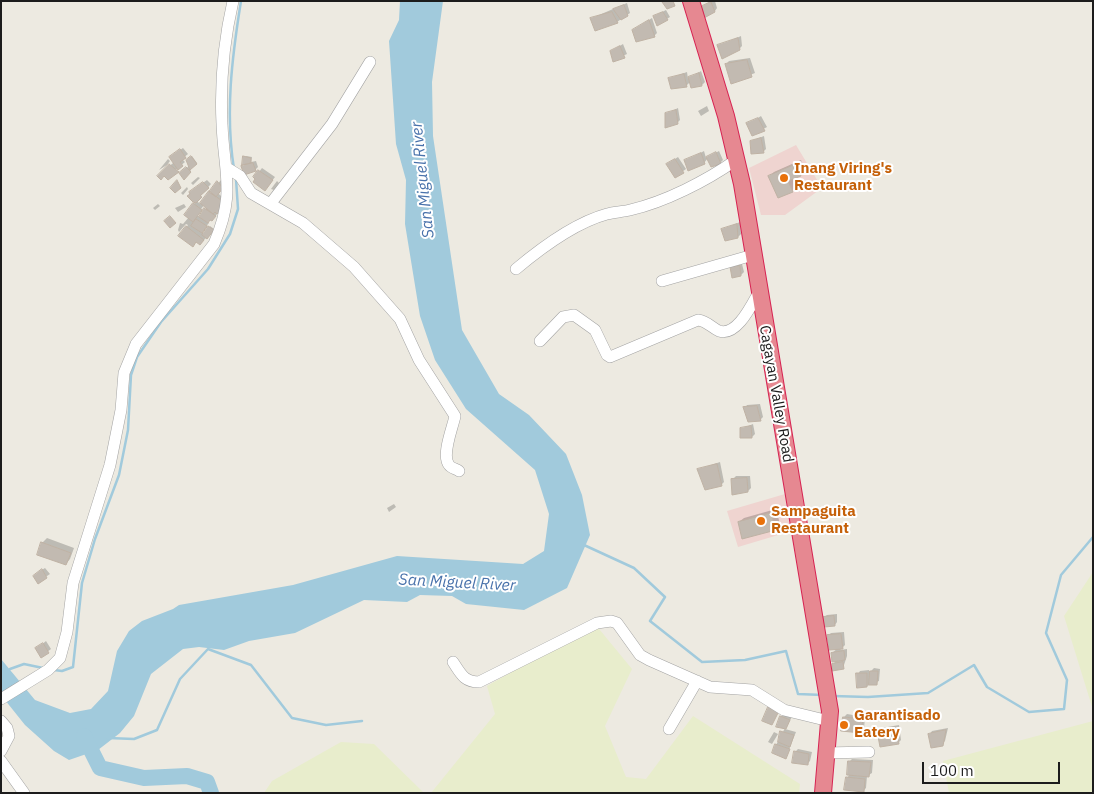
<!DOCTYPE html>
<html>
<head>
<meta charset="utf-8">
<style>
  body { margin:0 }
  #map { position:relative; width:1094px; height:794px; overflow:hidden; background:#edeae1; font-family:"IBM Plex Sans",sans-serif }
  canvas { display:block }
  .frame { position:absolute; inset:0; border:2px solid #1c1c1c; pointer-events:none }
  .scale { position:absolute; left:922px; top:762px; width:138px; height:22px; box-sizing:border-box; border:2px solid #1c1c1c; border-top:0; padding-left:6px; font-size:15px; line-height:18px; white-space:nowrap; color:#1c1c1c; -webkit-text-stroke:4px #fff; paint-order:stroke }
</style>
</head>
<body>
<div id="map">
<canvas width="1094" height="794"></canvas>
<div class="frame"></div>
<div class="scale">100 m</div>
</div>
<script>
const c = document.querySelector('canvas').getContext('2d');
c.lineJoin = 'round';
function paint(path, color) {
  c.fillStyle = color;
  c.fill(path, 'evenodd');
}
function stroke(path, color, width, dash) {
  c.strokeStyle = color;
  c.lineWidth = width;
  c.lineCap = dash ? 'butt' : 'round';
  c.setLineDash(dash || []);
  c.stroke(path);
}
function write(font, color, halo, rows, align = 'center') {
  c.font = font + ' "IBM Plex Sans",sans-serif';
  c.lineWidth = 4;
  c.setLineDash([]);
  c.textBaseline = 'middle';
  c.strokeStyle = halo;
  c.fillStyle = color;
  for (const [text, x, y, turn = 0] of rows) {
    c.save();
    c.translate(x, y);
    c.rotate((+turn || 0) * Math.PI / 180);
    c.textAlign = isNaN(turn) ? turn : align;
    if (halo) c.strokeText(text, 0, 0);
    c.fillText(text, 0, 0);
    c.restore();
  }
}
const commercial = new Path2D(`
  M796,145L822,188L785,215H761L749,168Z
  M785,494L795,530L738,547L727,511Z`);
const farmland = new Path2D(`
  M1093,572V710L1064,616Z
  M595,624L632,669L605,726L626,777L646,779L693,716L800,784L799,793H431L495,714L487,686Z
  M1093,721V793H949L943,761Z
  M341,742L374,744L424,793H264L272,781Z`);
const water = new Path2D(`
  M400,1H443L432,82L433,136L462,330L499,394L529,415L566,454L582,495L590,535L567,588L524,610L466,604L452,596L420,595L407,602L364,600L295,633L249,641L224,650L199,647L183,649L151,674L134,716L120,733L98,750L69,760L54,751L25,725L1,695V659L35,700L70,713L91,709L108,691L117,651L129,631L142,621L173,609L179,605L293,585L397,556L523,564L544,551L549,514L535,470L466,409L435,360L420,316L405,224L406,180L396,144L389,41L399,20Z`);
const shadow = new Path2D(`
  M711,1H715L717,8L715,11L703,6Z
  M627,3L630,13L617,22L592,18Z
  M666,10L670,17L658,24L654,16Z
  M652,18L657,33L654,36L633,30Z
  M741,36L742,46L739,49L718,46Z
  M623,44L627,54L614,60L611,51Z
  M750,58L755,73L732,82L726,64L729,61Z
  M701,71L705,82L702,85L692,87L691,81L686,86L670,78L687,72L688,79Z
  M707,106L709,111L701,116L698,111Z
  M678,108L680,120L677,123L666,114Z
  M761,116L767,127L752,135L748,124Z
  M764,136L766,149L763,152L751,141Z
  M183,148L188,154L182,159L185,162L179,167L180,168L159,176L173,163V155Z
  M704,151L706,158L719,151L723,160L720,163L708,158L704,163L685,161Z
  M192,156L197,163L190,169L191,170L184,178L181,173L190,165L187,160Z
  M246,156L252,157L251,162L256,161L258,167L255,170L243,167L247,163Z
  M678,157L686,169L675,177L667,164Z
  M168,159L170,161L167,165L159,170Z
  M801,160L805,170L793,178L796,186L792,191L770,176L774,172Z
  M262,168L275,177L265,190L255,177Z
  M198,177L200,178L193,185L191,183Z
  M207,180L211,184L196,201L201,204L221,180L225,184L218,193L226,201L215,217L207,222L209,223L201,232L204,234L210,226L214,229L208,236L200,244L197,241L193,245L180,236L188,225L186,224L179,232L178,230L180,223L183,224L189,217L186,215L196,201L189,196L190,192ZM204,205L207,207L200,217L197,215Z
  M277,181L279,183L274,190L271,189Z
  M187,187L188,189L183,195L181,193Z
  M158,204L160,206L155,210L153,208Z
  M184,204L186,207L178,212L175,208Z
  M740,222L741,234L738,237L723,229Z
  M742,264L744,272L741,275L731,268Z
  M760,404L763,417L760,420L745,408L747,405Z
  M753,424L755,434L752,437L741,429Z
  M720,462L724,482L721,485L699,469Z
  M736,476H750L751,488L748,491L733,479Z
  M394,504L396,507L389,512L387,508Z
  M776,509L780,524L775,528L739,522L744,518Z
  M47,538L74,548L70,559L66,564L42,543Z
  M45,568L50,574L38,582L37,573Z
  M837,614V622L835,625L824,617L827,615Z
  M844,632L845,645L840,650L847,649V656L843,668L833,664L837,660L832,653L838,648L828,636L831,633Z
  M46,641L51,649L42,656L40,646Z
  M874,668L880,669L879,681L867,686L858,674L860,671L869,670V673Z
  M783,714L792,717L785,729L796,732L786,757L776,745L785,728L781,717Z
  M847,714L865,717L864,729L861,732L844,717Z
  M899,725L901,740L898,743L879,731L882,728Z
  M948,728L945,741L942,744L930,734L932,731Z
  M774,732L778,734L772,744L768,742Z
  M798,749L812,752L810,761L808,763L795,752Z
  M852,759L873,760L872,773L867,776L866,788L863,791L847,778L850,774V761Z`);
const stream = new Path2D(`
  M234,169C225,113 232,57 241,1
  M584,545L634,568L665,597L650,621L702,662L745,660L786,651L798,694L823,695
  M10,669L24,664L43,668
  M54,670L62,671L73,667L82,583L95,539L119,475L128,430L131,375L137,357L161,322L208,269L230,234L238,209L236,179
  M833,696L868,697L928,693L974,665L987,687L1029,712L1064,709L1067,680L1046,633L1061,575L1093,537
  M108,738L134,739L157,730L180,679L208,649L251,665L292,718L326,725L362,721`);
const river = new Path2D(`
  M84,736L100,768L144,778L187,776L207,782L211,793`);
const building = new Path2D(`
  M673,1L675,6L667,9L662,2Z
  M711,2L715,12L704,18L702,6Z
  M624,5L628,16L621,20L613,9Z
  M612,12L618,23L595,31L590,18Z
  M663,12L668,20L657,26L653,16Z
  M649,20L655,37L636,42L632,30Z
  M738,38L740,50L722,59L717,45Z
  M620,46L625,58L613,62L610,51Z
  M747,60L752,77L731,84L725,64Z
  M699,73L702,86L691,88L688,77Z
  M684,74L687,87L671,89L668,78Z
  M676,110L678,124L665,128V113Z
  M758,118L765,131L752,136L746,123Z
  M761,138L764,153L751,154L750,141Z
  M180,149L186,158L180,162L183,166L178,170L169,157Z
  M716,152L721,164L711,167L706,157Z
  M701,153L705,164L688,171L684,160Z
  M191,156L197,164L190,170L186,160Z
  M243,156L251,158V163L242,165Z
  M675,159L684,173L675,178L666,164Z
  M253,163L256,171L244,175L241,166Z
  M169,164L179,172L168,180L164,176L161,180L157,176Z
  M796,164L801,176L788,181L793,192L778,198L768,176Z
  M186,167L191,172L184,180L179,173Z
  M258,170L273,180L265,191L253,182L255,179L253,177Z
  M177,180L181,188L175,193L170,188Z
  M217,181L223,188L216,197L209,192Z
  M203,182L209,188L200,196L202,197L196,203L193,202L187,196L190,194L189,192Z
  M209,191L222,201L224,205L217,214L215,212L213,214L200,203Z
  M193,203L202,210L193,222L184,215Z
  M204,208L216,216L212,221L210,220L208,223L199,217Z
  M170,216L176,223L170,228L164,221Z
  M196,219L207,226L202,233L191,226Z
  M737,224L738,238L725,241L721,229Z
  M186,226L204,240L200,245L196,242L193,247L178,236Z
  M208,226L214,230L207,239L202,235Z
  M740,266L741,276L732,278L730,267Z
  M757,406L761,421L748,422L743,407Z
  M751,426L752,438H740V428Z
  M717,464L722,486L705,490L697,469Z
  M747,478L748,492L732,495L731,479Z
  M771,513L776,530L742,539L738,522Z
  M41,542L71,553L66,565L37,555Z
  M42,569L47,578L38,584L33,576Z
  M834,616L835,626L824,627L823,617Z
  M841,634L843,649L829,650L827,635Z
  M43,643L49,653L41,658L35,648Z
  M844,651L845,660L832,662L831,653Z
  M843,662L844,669L832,671V664Z
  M870,671H878L877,685H869Z
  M856,673H867V687L857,688Z
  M768,707L779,711L772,725L762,721Z
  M780,716L790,720L786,729L776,727Z
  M843,717L863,719L861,733L841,731Z
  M896,727L899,744L880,747L877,731Z
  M946,730L943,746L931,748L928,734Z
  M780,731L794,735L790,747L778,742Z
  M775,744L790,749L786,759L772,753Z
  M794,751L809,754L808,765L792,763Z
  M848,761L871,762L869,777L847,775Z
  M846,777L865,779L864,792L844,790Z`);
const minor = new Path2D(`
  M227,168L240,176L251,193L303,223L354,267L400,319L419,360L455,416C453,427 441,455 449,465C451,468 456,469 459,471
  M271,203L332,124L370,62
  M516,269C541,248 574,223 607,214C614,212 622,212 630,210C665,202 706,181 736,160
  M662,281L753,255
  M540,341L563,317L574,315L595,330L607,355L610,357L698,320C707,321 712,328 719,331C737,337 752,304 759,292
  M453,662C461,674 464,682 479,682L597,623L611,621L617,623L640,655L649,660L710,687L752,690L784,710L829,721
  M1,699L48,670L60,658L67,632L73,583L110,465L121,410L124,373L136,344L214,244C236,193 224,174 222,124C220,83 224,40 233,1
  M1,721L7,728L9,736L1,751
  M669,729L697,681
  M826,753L869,752
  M1,761L24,793`);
const highway = new Path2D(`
  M691,1L726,116L742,184L830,711L823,793`);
const markers = [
  [784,178,5,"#e8710a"],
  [761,521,5,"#e8710a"],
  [844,725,5,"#e8710a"]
];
const foodNames = [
  ["Inang Viring's",794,169],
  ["Restaurant",794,186],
  ["Sampaguita",771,512],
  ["Restaurant",771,529],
  ["Garantisado",854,716],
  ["Eatery",854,733]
];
const streetNames = [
  ["Cagayan Valley Road",776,394,80]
];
const waterNames = [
  ["San Miguel River",423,180,-96],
  ["San Miguel River",457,583,3]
];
paint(commercial, '#efd4d0');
paint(farmland, '#e8edcc');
paint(water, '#a1cadc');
paint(shadow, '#0003');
stroke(stream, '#a1cadc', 2.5);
stroke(river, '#a1cadc', 16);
paint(building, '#c2bab1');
stroke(building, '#bfb2a4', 1);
stroke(minor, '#a3a3a3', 12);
stroke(highway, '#d72352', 18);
stroke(minor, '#fff', 11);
stroke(highway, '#e68891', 16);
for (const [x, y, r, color] of markers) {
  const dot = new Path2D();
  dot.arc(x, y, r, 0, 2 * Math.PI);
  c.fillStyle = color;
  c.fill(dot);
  stroke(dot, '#fff', 2);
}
write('bold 15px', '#c56008', '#fff', foodNames, 'left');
write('15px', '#1c1c1c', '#fff', streetNames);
write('italic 16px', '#4972ab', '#fff', waterNames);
</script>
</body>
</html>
